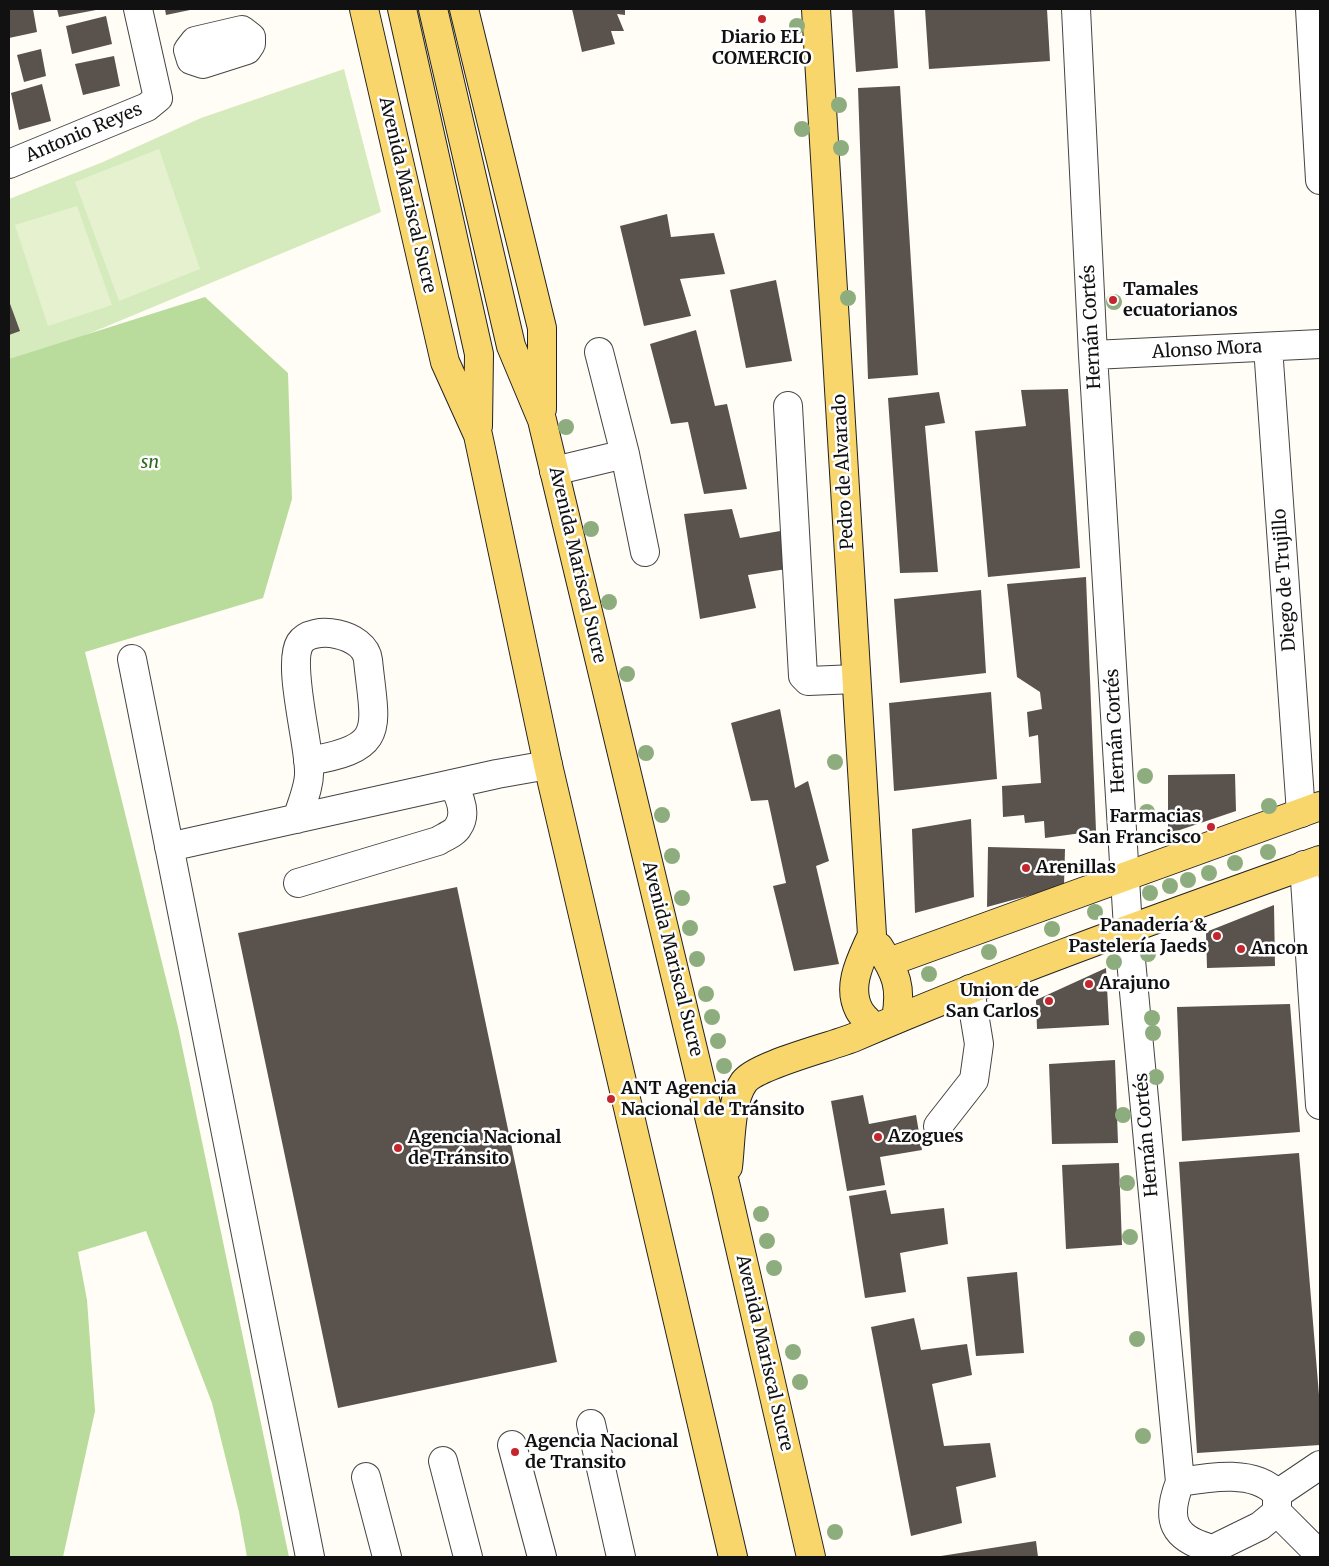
<!DOCTYPE html>
<html>
<head>
<meta charset="utf-8">
<style>
  body { margin:0 }
  #map { position:relative; width:1329px; height:1566px; overflow:hidden; background:#fffdf5; font-family:Merriweather,serif }
  canvas { display:block }
  .frame { position:absolute; inset:0; border:10px solid #111; pointer-events:none }
</style>
</head>
<body>
<div id="map">
<canvas width="1329" height="1566"></canvas>
<div class="frame"></div>
</div>
<script>
const c = document.querySelector('canvas').getContext('2d');
c.lineJoin = 'round';
function paint(path, color) {
  c.fillStyle = color;
  c.fill(path, 'evenodd');
}
function stroke(path, color, width, dash) {
  c.strokeStyle = color;
  c.lineWidth = width;
  c.lineCap = dash ? 'butt' : 'round';
  c.setLineDash(dash || []);
  c.stroke(path);
}
function write(font, color, halo, rows, align = 'center') {
  c.font = font + ' Merriweather,serif';
  c.lineWidth = 5;
  c.setLineDash([]);
  c.textBaseline = 'middle';
  c.strokeStyle = halo;
  c.fillStyle = color;
  for (const [text, x, y, turn = 0] of rows) {
    c.save();
    c.translate(x, y);
    c.rotate((+turn || 0) * Math.PI / 180);
    c.textAlign = isNaN(turn) ? turn : align;
    if (halo) c.strokeText(text, 0, 0);
    c.fillText(text, 0, 0);
    c.restore();
  }
}
const green = new Path2D(`
  M344,69L381,212L9,367V199L103,162L201,118Z`);
const forest = new Path2D(`
  M205,297L288,373L292,499L263,598L85,652L178,1027L289,1557H247L239,1512L212,1403L146,1231L78,1252L87,1300L95,1411L63,1557H9V359Z`);
const pitch = new Path2D(`
  M159,149L200,269L119,301L75,182Z
  M77,206L112,305L48,326L15,225Z`);
const building = new Path2D(`
  M9,9H33L37,32L9,38Z
  M57,9H96V10L59,17Z
  M165,9H190V10L166,15Z
  M572,9H625V15L617,14L624,31H611L615,44L582,52Z
  M852,9H894L898,68L856,72Z
  M925,9H1047L1050,61L929,69Z
  M106,16L112,44L72,54L66,26Z
  M41,49L46,76L24,82L17,55Z
  M114,56L120,86L83,95L75,64Z
  M42,84L51,121L19,130L11,93Z
  M900,86L918,375L868,379L858,88Z
  M667,214L671,237L714,233L725,274L680,279L691,316L644,326L620,226Z
  M776,280L792,361L746,368L730,290Z
  M9,301L20,331L9,335Z
  M696,330L715,406L727,404L747,489L704,494L688,422L671,424L650,344Z
  M1068,389L1080,568L988,577L975,431L1026,426L1021,390Z
  M939,392L945,423L925,426L938,572L900,573L888,398Z
  M732,509L740,538L786,530L793,568L748,575L756,608L700,619L684,514Z
  M1086,577L1096,831L1045,838L1044,821L1025,823L1024,815L1003,817L1002,786L1041,783L1038,735L1029,737L1027,712L1042,709L1040,692L1017,677L1007,584Z
  M981,590L986,673L900,683L894,599Z
  M991,692L997,779L894,791L889,703Z
  M780,709L795,788L808,781L829,861L816,866L839,964L794,971L773,886L786,883L768,800L751,801L731,723Z
  M1235,774L1236,811L1168,834V775Z
  M971,819L974,897L915,913L912,829Z
  M988,847L1065,849L1064,886L987,907Z
  M457,887L557,1362L338,1408L238,933Z
  M1274,905L1275,966L1207,968L1206,932Z
  M1106,968L1109,1025L1037,1029L1036,1000Z
  M1290,1004L1300,1132L1182,1141L1177,1007Z
  M1115,1060L1118,1143L1052,1144L1049,1064Z
  M863,1095L869,1124L916,1115L922,1150L880,1157L885,1185L847,1191L831,1101Z
  M1299,1153L1320,1407V1445L1197,1453L1179,1162Z
  M1119,1163L1122,1245L1066,1249L1062,1165Z
  M886,1190L891,1214L944,1208L948,1244L900,1253L906,1292L865,1298L849,1196Z
  M1017,1272L1024,1353L976,1356L967,1277Z
  M914,1318L921,1350L967,1344L972,1375L932,1384L944,1446L990,1443L996,1477L956,1487L962,1523L911,1536L871,1327Z
  M1036,1541L1038,1557H941V1556Z`);
const minor = new Path2D(`
  M1076,9L1093,355L1128,928L1180,1482C1165,1520 1173,1539 1213,1549L1260,1526L1277,1512
  M1310,9L1320,180
  M242,30L251,37V44L247,50L203,64L191,60L188,50L195,41Z
  M9,164L147,107L158,98L138,9
  M1268,347L1301,813
  M1093,355L1320,344
  M788,406L803,676L808,681L856,679
  M625,454L645,552
  M554,471L625,454L599,352
  M132,659L310,1557
  M297,819C301,805 310,786 309,771C309,743 287,664 300,643C312,624 365,633 368,660C375,729 388,748 308,761
  M169,847L497,774L548,765
  M1304,865L1320,1105
  M298,883L438,841C444,837 455,833 458,827C467,814 460,797 453,785
  M938,1126L974,1080L979,1044L970,989
  M591,1424L621,1557
  M512,1445L542,1557
  M443,1461L468,1557
  M366,1477L387,1557
  M1180,1482C1210,1477 1255,1469 1277,1494V1512
  M1277,1494L1320,1465
  M1277,1512L1320,1555`);
const major = new Path2D(`
  M364,9L445,362L478,435L548,765L733,1557
  M402,9L479,354L478,426
  M433,9L511,346L542,420L726,1187L811,1557
  M464,9L542,328V409
  M816,9L872,935C862,958 846,985 859,1010C862,1016 869,1022 874,1027
  M879,947C896,973 902,987 896,1018
  M889,962L1320,806
  M728,1167C731,1143 730,1101 744,1082C756,1065 831,1047 855,1037C1008,971 1164,916 1320,860`);
const trees = [
  [797,26],
  [839,105],
  [802,129],
  [841,148],
  [848,298],
  [1114,302],
  [566,427],
  [591,529],
  [609,602],
  [627,674],
  [646,753],
  [835,762],
  [1145,776],
  [1269,806],
  [1147,812],
  [662,815],
  [1268,852],
  [672,856],
  [1235,863],
  [1209,873],
  [1188,880],
  [1170,886],
  [1150,893],
  [682,898],
  [1095,912],
  [690,928],
  [1052,929],
  [989,952],
  [1148,954],
  [697,959],
  [1114,962],
  [929,974],
  [706,994],
  [712,1017],
  [1152,1018],
  [1153,1033],
  [718,1041],
  [724,1066],
  [1156,1077],
  [1123,1115],
  [1127,1183],
  [761,1214],
  [1130,1237],
  [767,1241],
  [774,1268],
  [1137,1339],
  [793,1352],
  [800,1382],
  [1143,1436],
  [835,1532]
];
const markers = [
  [762,19,5,"#c4262e"],
  [1113,300,5,"#c4262e"],
  [1211,827,5,"#c4262e"],
  [1026,868,5,"#c4262e"],
  [1217,936,5,"#c4262e"],
  [1241,949,5,"#c4262e"],
  [1089,984,5,"#c4262e"],
  [1049,1001,5,"#c4262e"],
  [611,1099,5,"#c4262e"],
  [878,1137,5,"#c4262e"],
  [398,1148,5,"#c4262e"],
  [515,1452,5,"#c4262e"]
];
const poiNames = [
  ["Diario EL",762,38,"center"],
  ["COMERCIO",762,59,"center"],
  ["Tamales",1123,290],
  ["ecuatorianos",1123,311],
  ["Farmacias",1201,817,"right"],
  ["San Francisco",1201,838,"right"],
  ["Arenillas",1036,868],
  ["Panadería &",1207,926,"right"],
  ["Pastelería Jaeds",1207,947,"right"],
  ["Ancon",1251,949],
  ["Arajuno",1099,984],
  ["Union de",1039,991,"right"],
  ["San Carlos",1039,1012,"right"],
  ["ANT Agencia",621,1089],
  ["Nacional de Tránsito",621,1110],
  ["Azogues",888,1137],
  ["Agencia Nacional",408,1138],
  ["de Tránsito",408,1159],
  ["Agencia Nacional",525,1442],
  ["de Transito",525,1463]
];
const streetNames = [
  ["Antonio Reyes",84,133,-23],
  ["Avenida Mariscal Sucre",407,195,77],
  ["Hernán Cortés",1092,327,-93],
  ["Alonso Mora",1207,350,-3],
  ["Pedro de Alvarado",844,472,-93],
  ["Avenida Mariscal Sucre",577,565,77],
  ["Diego de Trujillo",1285,580,-94],
  ["Hernán Cortés",1116,731,-93],
  ["Avenida Mariscal Sucre",672,959,76],
  ["Hernán Cortés",1147,1135,-95],
  ["Avenida Mariscal Sucre",764,1353,77]
];
const parkNames = [
  ["sn",150,463]
];
paint(green, '#d5ebbd');
paint(forest, '#b9dc9c');
paint(pitch, '#e6f2cf');
paint(building, '#5a524d');
stroke(minor, '#444', 30);
stroke(major, '#222', 30);
stroke(minor, '#fff', 28);
stroke(major, '#f9d66b', 28);
c.fillStyle = '#8dad7f';
for (const [x, y] of trees) {
  c.beginPath();
  c.arc(x, y, 8, 0, 2 * Math.PI);
  c.fill();
}
for (const [x, y, r, color] of markers) {
  const dot = new Path2D();
  dot.arc(x, y, r, 0, 2 * Math.PI);
  c.fillStyle = color;
  c.fill(dot);
  stroke(dot, '#fff', 2);
}
write('bold 18px', '#111', '#fff', poiNames, 'left');
write('18px', '#111', '#fff', streetNames);
write('italic 18px', '#2f6b1f', '#fff', parkNames);
</script>
</body>
</html>
